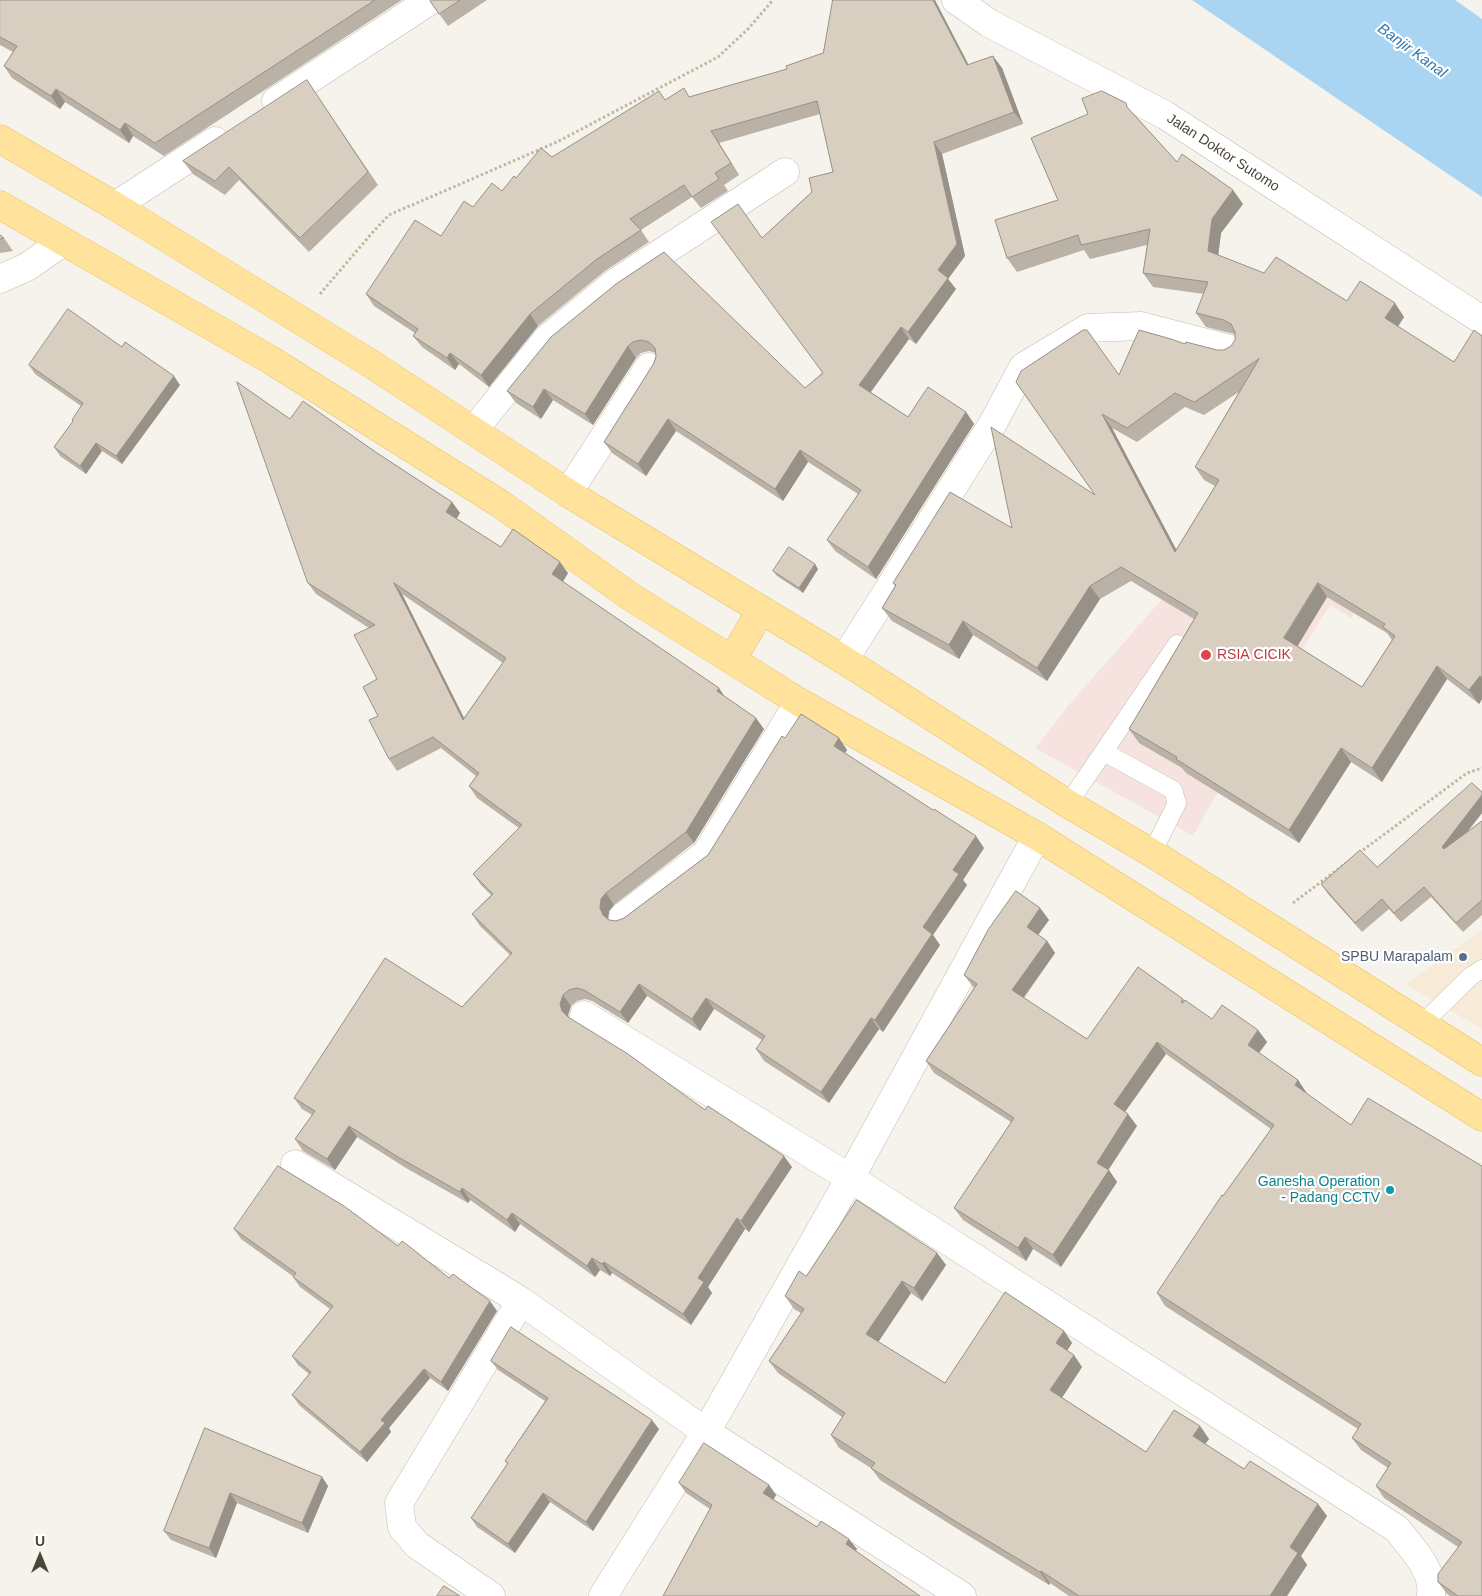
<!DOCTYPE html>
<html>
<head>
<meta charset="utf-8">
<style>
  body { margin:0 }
  #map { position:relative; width:1482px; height:1596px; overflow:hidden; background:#f6f3ec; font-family:Arial,sans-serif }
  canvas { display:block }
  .north { position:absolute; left:15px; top:1531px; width:50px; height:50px; -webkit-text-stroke:4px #fff; paint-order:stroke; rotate:0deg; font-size:14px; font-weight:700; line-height:20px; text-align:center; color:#4b4439 }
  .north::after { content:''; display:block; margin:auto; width:18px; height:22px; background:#4b4439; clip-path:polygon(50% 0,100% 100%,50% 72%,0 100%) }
</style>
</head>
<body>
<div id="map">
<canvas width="1482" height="1596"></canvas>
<div class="north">U</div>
</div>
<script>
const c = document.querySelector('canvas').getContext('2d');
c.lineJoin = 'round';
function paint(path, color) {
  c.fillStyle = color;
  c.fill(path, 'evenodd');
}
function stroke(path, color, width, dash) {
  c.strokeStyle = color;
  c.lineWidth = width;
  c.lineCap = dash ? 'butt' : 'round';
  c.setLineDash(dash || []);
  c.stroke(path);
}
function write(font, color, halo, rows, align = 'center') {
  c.font = font + ' Arial,sans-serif';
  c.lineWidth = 4.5;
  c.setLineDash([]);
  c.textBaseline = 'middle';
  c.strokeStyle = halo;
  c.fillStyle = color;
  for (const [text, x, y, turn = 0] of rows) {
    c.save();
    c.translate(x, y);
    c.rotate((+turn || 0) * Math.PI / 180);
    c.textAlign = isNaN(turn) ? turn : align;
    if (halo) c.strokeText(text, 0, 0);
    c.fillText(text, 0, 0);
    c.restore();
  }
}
const commercial = new Path2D(`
  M1482,930V1029L1405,984Z`);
const medical = new Path2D(`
  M1411,519L1351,618L1330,605L1275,692L1193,836L1035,748L1068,706L1162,599Z`);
const water = new Path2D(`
  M1192,0H1455L1482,19V197Z`);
const path = new Path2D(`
  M320,294L372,233L389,215L557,142L718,57L748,29L773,0
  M1359,853L1467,773L1482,768
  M1293,903L1346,863`);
const service = new Path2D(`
  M1104,752L1173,790L1177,803L1152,853
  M1068,804L1177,644
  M1422,1024L1471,976L1482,969`);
const minor = new Path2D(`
  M276,101L431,0
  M115,206L215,141
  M0,279L27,267L63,242
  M473,431L548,338L615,283L785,172
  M568,493L649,367
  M844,660L992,425L1023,367L1088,328L1141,326L1230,349
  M623,917L706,854L799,702
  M584,1015L850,1178L1397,1529C1411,1548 1435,1570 1431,1596
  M295,1164L521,1301L706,1432L962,1596
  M491,1596L417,1545L402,1527L399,1503L521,1301
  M603,1596L706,1432L850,1178L1037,836`);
const tertiary = new Path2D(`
  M956,0L989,23L1165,115L1482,320`);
const primary = new Path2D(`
  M0,139L115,206L373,365L568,493L844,660L1068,804L1152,853L1482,1062
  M0,205L269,359L499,503L631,597L732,660L799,702L1037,836L1482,1117
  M732,660L761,610`);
const wall = new Path2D(`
  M0,0H402L164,156L133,136L129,143L65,102L60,109L12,78L4,66L13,52L0,45Z
  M431,0H487L448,26L430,1Z
  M993,56L1002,68L1023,124L942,154L965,256L948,279L956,289L916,344L909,339L871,392L908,417L966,412L974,424L876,579L835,551L827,540L858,494L808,462L783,501L676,431L646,476L612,453L604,442L654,363L656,356V353L649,351L641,353L636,358L593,425L553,400L541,419L516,403L507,391L616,284L805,388L822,373L762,238L833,172L820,114L719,143L739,175L724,185L728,191L701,208L692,197L641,230L649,242L605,271L538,326L489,387L459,364L455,370L422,347L413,336L415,333L374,306L366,294L441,236L473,207L502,191L516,178L552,157L665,100L969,65Z
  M316,94L378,185L309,252L239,180L225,195L193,174L183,161Z
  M1132,112L1177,162L1243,204L1221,233L1218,256L1264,273L1347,301L1404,317L1398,327L1454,362L1482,336V699L1479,704L1447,679L1382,782L1351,762L1299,843L1186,773L1182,768L1139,743L1129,729L1194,619L1131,581L1100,599L1047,681L973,635L959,659L892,621L882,608L895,586L893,583L1012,528L1095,495L1016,382L1119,375L1185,344L1217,350H1224L1231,346L1235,340V335L1234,334L1206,327L1196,313L1204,294L1153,287L1143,273L1147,245L1090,259L1084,250L1017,272L1007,258L1058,200ZM1239,392L1195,467L1204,480L1215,486L1176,550L1112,428L1137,442L1185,407L1204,415ZM1327,597L1387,633L1392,640L1362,687L1297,646Z
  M0,235L4,238L13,251L0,253Z
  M122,347L180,385L122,464L102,451L86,474L60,456L54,447L73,421L72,420L81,406L35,374L29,365Z
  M290,419L377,453L452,502L460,513L456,519L501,547L568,573L563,582L724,696L764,729L694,843L614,905L609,911L608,919L609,920L616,921L624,918L708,855L785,738H839L847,750L845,753L984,848L963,880L967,885L933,935L940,945L883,1032L879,1029L829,1103L764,1061L756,1049L762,1040L714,1009L700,1031L647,996L628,1023L592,1001L585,999L577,1001L571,1006L568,1015L569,1018L705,1110L792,1167L749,1232L745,1229L708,1287L712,1293L691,1325L612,1273L610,1276L600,1270L595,1277L520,1224L515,1232L470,1200L468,1203L406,1168L357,1137L335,1170L303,1151L295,1139L312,1115L302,1109L294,1098L462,1007L510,955L480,926L472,914L491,895L481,885L473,874L519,828L477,798L469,786L476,776L441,748L397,771L389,759L378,716L377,679L369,628L316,594L308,583ZM402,594L503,663L464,718Z
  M818,569L803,593L777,576L773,571Z
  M1482,792V813L1468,831L1482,821V915L1463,932L1431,897L1401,922L1389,909L1362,932L1328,894L1321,884L1377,867Z
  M1040,908L1049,920L1038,935L1047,941L1055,953L1024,998L1087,1039L1183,999L1185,1001L1212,1019L1258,1030L1267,1042L1259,1053L1298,1080L1306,1092L1482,1596H1450L1447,1594L1438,1582L1458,1547L1384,1498L1376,1486L1388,1468L1361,1450L1352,1438L1358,1429L1165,1306L1157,1293L1223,1196L1271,1129L1166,1054L1125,1112L1137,1126L1108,1170L1117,1182L1061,1267L1033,1249L1026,1261L963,1220L954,1208L1011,1122L934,1073L926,1061L974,988L964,975Z
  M234,1229L398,1246L449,1278L497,1311L448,1391L430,1378L389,1428L391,1432L367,1462L299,1405L292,1395L309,1374L298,1365L292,1356L330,1309L300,1287L293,1277H294L241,1239Z
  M937,1253L946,1265L922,1301L911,1293L878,1342L945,1383L1064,1331L1072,1343L1067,1351L1082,1367L1062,1398L1146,1452L1200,1426L1209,1439L1205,1444L1244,1469L1318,1504L1327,1516L1301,1556L1307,1565L1287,1596H1069L1050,1583L1049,1585L964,1533L880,1480L871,1468L839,1448L831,1435L842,1417L778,1373L769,1361L801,1313L794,1309L785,1296L806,1276Z
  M491,1361L659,1429L593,1531L550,1502L515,1553L477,1527L471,1518L508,1464L505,1461L545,1401L498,1370Z
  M205,1428L322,1477L328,1486L308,1533L237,1503L216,1558L171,1540L164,1531Z
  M679,1483L769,1485L776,1495L773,1500L817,1527L857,1549L855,1551L710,1509L686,1493Z`);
const shadedWall = new Path2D(`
  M933,0H935L975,77L967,65Z
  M993,56L1002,68L1023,124L1014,112Z
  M56,89L65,102L60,109L51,96Z
  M125,123L133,136L129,143L120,130Z
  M711,131L719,143L739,175L731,163Z
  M934,142L942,154L965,256L948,279L956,289L916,344L908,332L938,270Z
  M1233,190L1243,204L1221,233L1217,265L1208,251L1212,219Z
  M1395,303L1404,317L1394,332L1385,318Z
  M530,314L538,326L489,387L481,375Z
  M901,327L909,339L867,397L859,385Z
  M628,346L636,358L593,425L585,414Z
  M450,353L459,364L455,370L447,358Z
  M174,376L180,385L122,464L116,456Z
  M544,389L553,400L541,419L533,407Z
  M966,412L974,424L876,579L868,567Z
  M1102,414L1112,428L1185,566L1175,552Z
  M668,419L676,431L646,476L638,464Z
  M96,443L102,451L86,474L80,466Z
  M800,450L808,462L783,501L775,489Z
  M452,502L460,513L454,523L446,512Z
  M560,562L568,573L560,586L552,574Z
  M815,564L818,569L803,593L799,588Z
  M394,583L402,594L471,732L463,720Z
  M1318,583L1327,597L1294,652L1284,638Z
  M1090,586L1100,599L1047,681L1037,668Z
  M963,621L973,635L959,659L949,645Z
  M1437,666L1447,679L1382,782L1372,768Z
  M1480,676L1482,678V699L1479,704L1469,690Z
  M719,688L727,700L717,691Z
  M756,718L764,729L694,843L686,832Z
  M839,738L847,750L842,757L834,746Z
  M1341,748L1351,762L1299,843L1289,830Z
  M1482,795V813L1448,856L1442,847Z
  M976,836L984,848L963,880L967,885L933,935L940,945L883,1032L875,1020L953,870Z
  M606,893L614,905L609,911L608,919L603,915L600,908L601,899Z
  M1040,908L1049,920L1035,939L1027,927Z
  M1047,941L1055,953L1020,1002L1012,990Z
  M639,984L647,996L628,1023L620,1012Z
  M563,995L571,1006L568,1015L570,1022L562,1011L560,1004Z
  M706,998L714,1009L700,1031L692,1019Z
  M871,1018L879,1029L829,1103L821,1092Z
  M1258,1030L1267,1042L1256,1057L1248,1045Z
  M1157,1042L1166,1054L1122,1116L1114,1104Z
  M1298,1080L1306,1092L1303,1097L1295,1085Z
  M1128,1114L1137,1126L1105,1175L1097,1163Z
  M349,1126L357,1137L335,1170L327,1159Z
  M784,1156L792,1167L749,1232L741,1221Z
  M1109,1170L1117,1182L1061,1267L1053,1255Z
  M462,1188L470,1200L468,1203L460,1192Z
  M512,1213L520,1224L515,1232L507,1220Z
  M737,1218L745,1229L708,1287L712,1293L691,1325L683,1314L698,1278Z
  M1025,1237L1033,1249L1026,1261L1018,1248Z
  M937,1253L946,1265L922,1301L914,1288Z
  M592,1258L600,1270L595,1277L587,1266Z
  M604,1262L612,1273L610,1276L602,1264Z
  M902,1281L911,1293L875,1347L866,1334Z
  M490,1301L497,1311L448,1391L441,1382Z
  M1064,1331L1072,1343L1064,1355L1056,1343Z
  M1074,1355L1082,1367L1059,1402L1050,1390Z
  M424,1369L430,1378L389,1428L391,1432L367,1462L360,1452L381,1420Z
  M652,1420L659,1429L593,1531L586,1522Z
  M1200,1426L1209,1439L1202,1448L1193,1436Z
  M322,1477L328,1486L308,1533L302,1523Z
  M769,1485L776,1495L771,1504L763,1493Z
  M230,1493L237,1503L216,1558L209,1548Z
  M543,1493L550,1502L515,1553L508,1544Z
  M1318,1504L1327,1516L1301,1556L1307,1565L1287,1596H1270L1290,1547Z
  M849,1539L857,1549L853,1554L846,1544Z
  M1041,1571L1050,1583L1049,1585L1040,1572Z`);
const building = new Path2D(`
  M0,0H375L155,143L125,123L120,130L56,89L51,96L4,66L17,46L0,37Z
  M431,0H460L439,14L430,1Z
  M833,0H933L967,65L993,56L1014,112L934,142L957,244L938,270L948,278L908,332L901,327L859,385L908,417L928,387L966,412L868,567L827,540L861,490L800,450L775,489L668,419L638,464L604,442L654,363L656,356L655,348L649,342L641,340L633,342L628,346L585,414L544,389L533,407L507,391L551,337L616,284L664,252L805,388L823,373L711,222L738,204L762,238L812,192L809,178L833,172L817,101L711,131L731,163L715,173L719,179L692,197L684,185L630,219L641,230L597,259L530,314L481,375L450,353L447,358L413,336L418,329L366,294L415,220L441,236L464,201L473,207L492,183L502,191L514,176L516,178L541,148L552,157L659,91L665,100L684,88L689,97L787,69L786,66L823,53Z
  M307,80L368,172L300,238L229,167L215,181L183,161Z
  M1102,91L1126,103L1127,107L1177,162L1182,154L1233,190L1212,219L1208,251L1264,273L1276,257L1347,301L1360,281L1395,303L1385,318L1454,362L1474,330L1482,336V677L1480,676L1469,690L1437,666L1372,768L1341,748L1289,830L1176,759L1177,757L1129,729L1198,613L1121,567L1090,586L1037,668L963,621L949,645L882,608L896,585L893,583L950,492L1012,528L991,427L1095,495L1016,382L1021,371L1083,330H1087L1119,375L1139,330L1171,339L1185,344L1186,342L1217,350H1224L1231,346L1235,340V332L1231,324L1224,320L1196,313L1208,282L1143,273L1150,229L1081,245L1078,235L1007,258L995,220L1058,200L1031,138L1088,114L1082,99ZM1259,359L1195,467L1219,480L1175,552L1102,414L1127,428L1175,393L1194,402ZM1318,583L1385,624L1383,627L1395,636L1362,687L1284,638Z
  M0,235L4,238L0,239Z
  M68,309L122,347L125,342L174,376L116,456L96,443L80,466L54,447L73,421L72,420L83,403L29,365Z
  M237,382L290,419L303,401L377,453L452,502L446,512L501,547L513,529L560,562L552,574L719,688L717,691L756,718L686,832L606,893L601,899L600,908L603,915L609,920L616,921L624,918L708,855L782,736L785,738L801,714L839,738L834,746L933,810L934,809L976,836L953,870L959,874L923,927L932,934L875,1020L871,1018L821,1092L756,1049L765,1036L706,998L692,1019L639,984L620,1012L584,990L577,988L569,990L563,995L560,1004L562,1011L568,1017L628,1054L705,1110L708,1106L784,1156L741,1221L737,1218L698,1278L704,1282L683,1314L604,1262L602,1264L592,1258L587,1266L512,1213L507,1220L462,1188L460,1192L398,1157L349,1126L327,1159L295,1139L315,1111L294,1098L385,958L462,1007L512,953L472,914L493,894L473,874L522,825L469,786L479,773L433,737L389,759L369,720L378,716L363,687L377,679L354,635L375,625L308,583ZM394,583L506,658L463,720L407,608Z
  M789,547L815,564L799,588L773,571Z
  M1472,783L1482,792V795L1442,847L1444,849L1482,821V900L1456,923L1424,887L1394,913L1382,899L1355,923L1321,884L1360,850L1377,867Z
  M1016,891L1040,908L1027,927L1047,941L1012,990L1087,1039L1138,967L1183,999L1181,1002L1183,1003L1185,1000L1212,1019L1222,1005L1258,1030L1248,1045L1298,1080L1295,1085L1351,1125L1368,1098L1482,1166V1596H1458L1438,1582V1574L1462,1542L1376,1486L1391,1463L1352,1438L1361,1424L1157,1293L1222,1195L1223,1196L1274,1125L1157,1042L1114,1104L1128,1114L1097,1163L1109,1170L1053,1255L1025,1237L1018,1248L954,1208L1014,1118L926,1061L977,984L964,975L988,930Z
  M278,1166L344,1206L398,1246L402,1241L405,1243L449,1278L453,1274L490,1301L441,1382L424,1369L381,1420L385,1423L360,1452L292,1395L311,1372L292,1356L333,1306L293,1277L296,1273L234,1229Z
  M857,1200L937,1253L914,1288L902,1281L866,1334L945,1383L1005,1292L1064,1331L1056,1343L1074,1355L1050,1390L1146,1452L1174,1410L1200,1426L1193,1436L1244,1469L1250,1461L1318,1504L1290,1547L1298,1553L1270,1596H1079L1041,1571L1040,1572L955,1521L871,1468L875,1463L831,1435L845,1413L769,1361L804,1309L785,1296L799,1271L806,1276Z
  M511,1327L652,1420L586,1522L543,1493L508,1544L471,1518L508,1463L505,1461L548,1398L491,1361Z
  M205,1428L322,1477L302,1523L230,1493L209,1548L164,1531Z
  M704,1443L769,1485L763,1493L817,1527L821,1521L849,1539L846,1544L920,1596H663L712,1505L679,1483Z
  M444,1586L460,1596H437Z`);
const markers = [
  [1206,655,6,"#e0444e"],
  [1463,957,5,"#5c6f8a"],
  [1390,1190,5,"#0f9aa8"]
];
const streetNames = [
  ["Jalan Doktor Sutomo",1223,153,33]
];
const healthNames = [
  ["RSIA CICIK",1217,655]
];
const serviceNames = [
  ["SPBU Marapalam",1453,957]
];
const cultureNames = [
  ["Ganesha Operation",1380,1182],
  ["- Padang CCTV",1380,1198]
];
const waterNames = [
  ["Banjir Kanal",1412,51,36]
];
paint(commercial, '#f7ead8');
paint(medical, '#f6e3e0');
paint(water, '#a9d4f2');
stroke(service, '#c2bbae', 19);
stroke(minor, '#c2bbae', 29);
stroke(tertiary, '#c2bbae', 29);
stroke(primary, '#e6c16a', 29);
stroke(path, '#c4b79f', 3, [2.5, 2.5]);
stroke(service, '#fff', 18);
stroke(minor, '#fff', 28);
stroke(tertiary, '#fff', 28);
stroke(primary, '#ffe39c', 28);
paint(wall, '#bab2a6');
paint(shadedWall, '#979187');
paint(building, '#d8cfc1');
stroke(building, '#979187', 1);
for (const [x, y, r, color] of markers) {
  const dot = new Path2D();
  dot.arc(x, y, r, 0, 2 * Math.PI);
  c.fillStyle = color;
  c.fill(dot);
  stroke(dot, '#fff', 2);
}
write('14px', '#4b4439', '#fff', streetNames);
write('14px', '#be3a42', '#fff', healthNames, 'left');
write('14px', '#4e5e75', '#fff', serviceNames, 'right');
write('14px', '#0d838f', '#fff', cultureNames, 'right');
write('italic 15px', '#2e7ab2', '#fff', waterNames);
</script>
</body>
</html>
